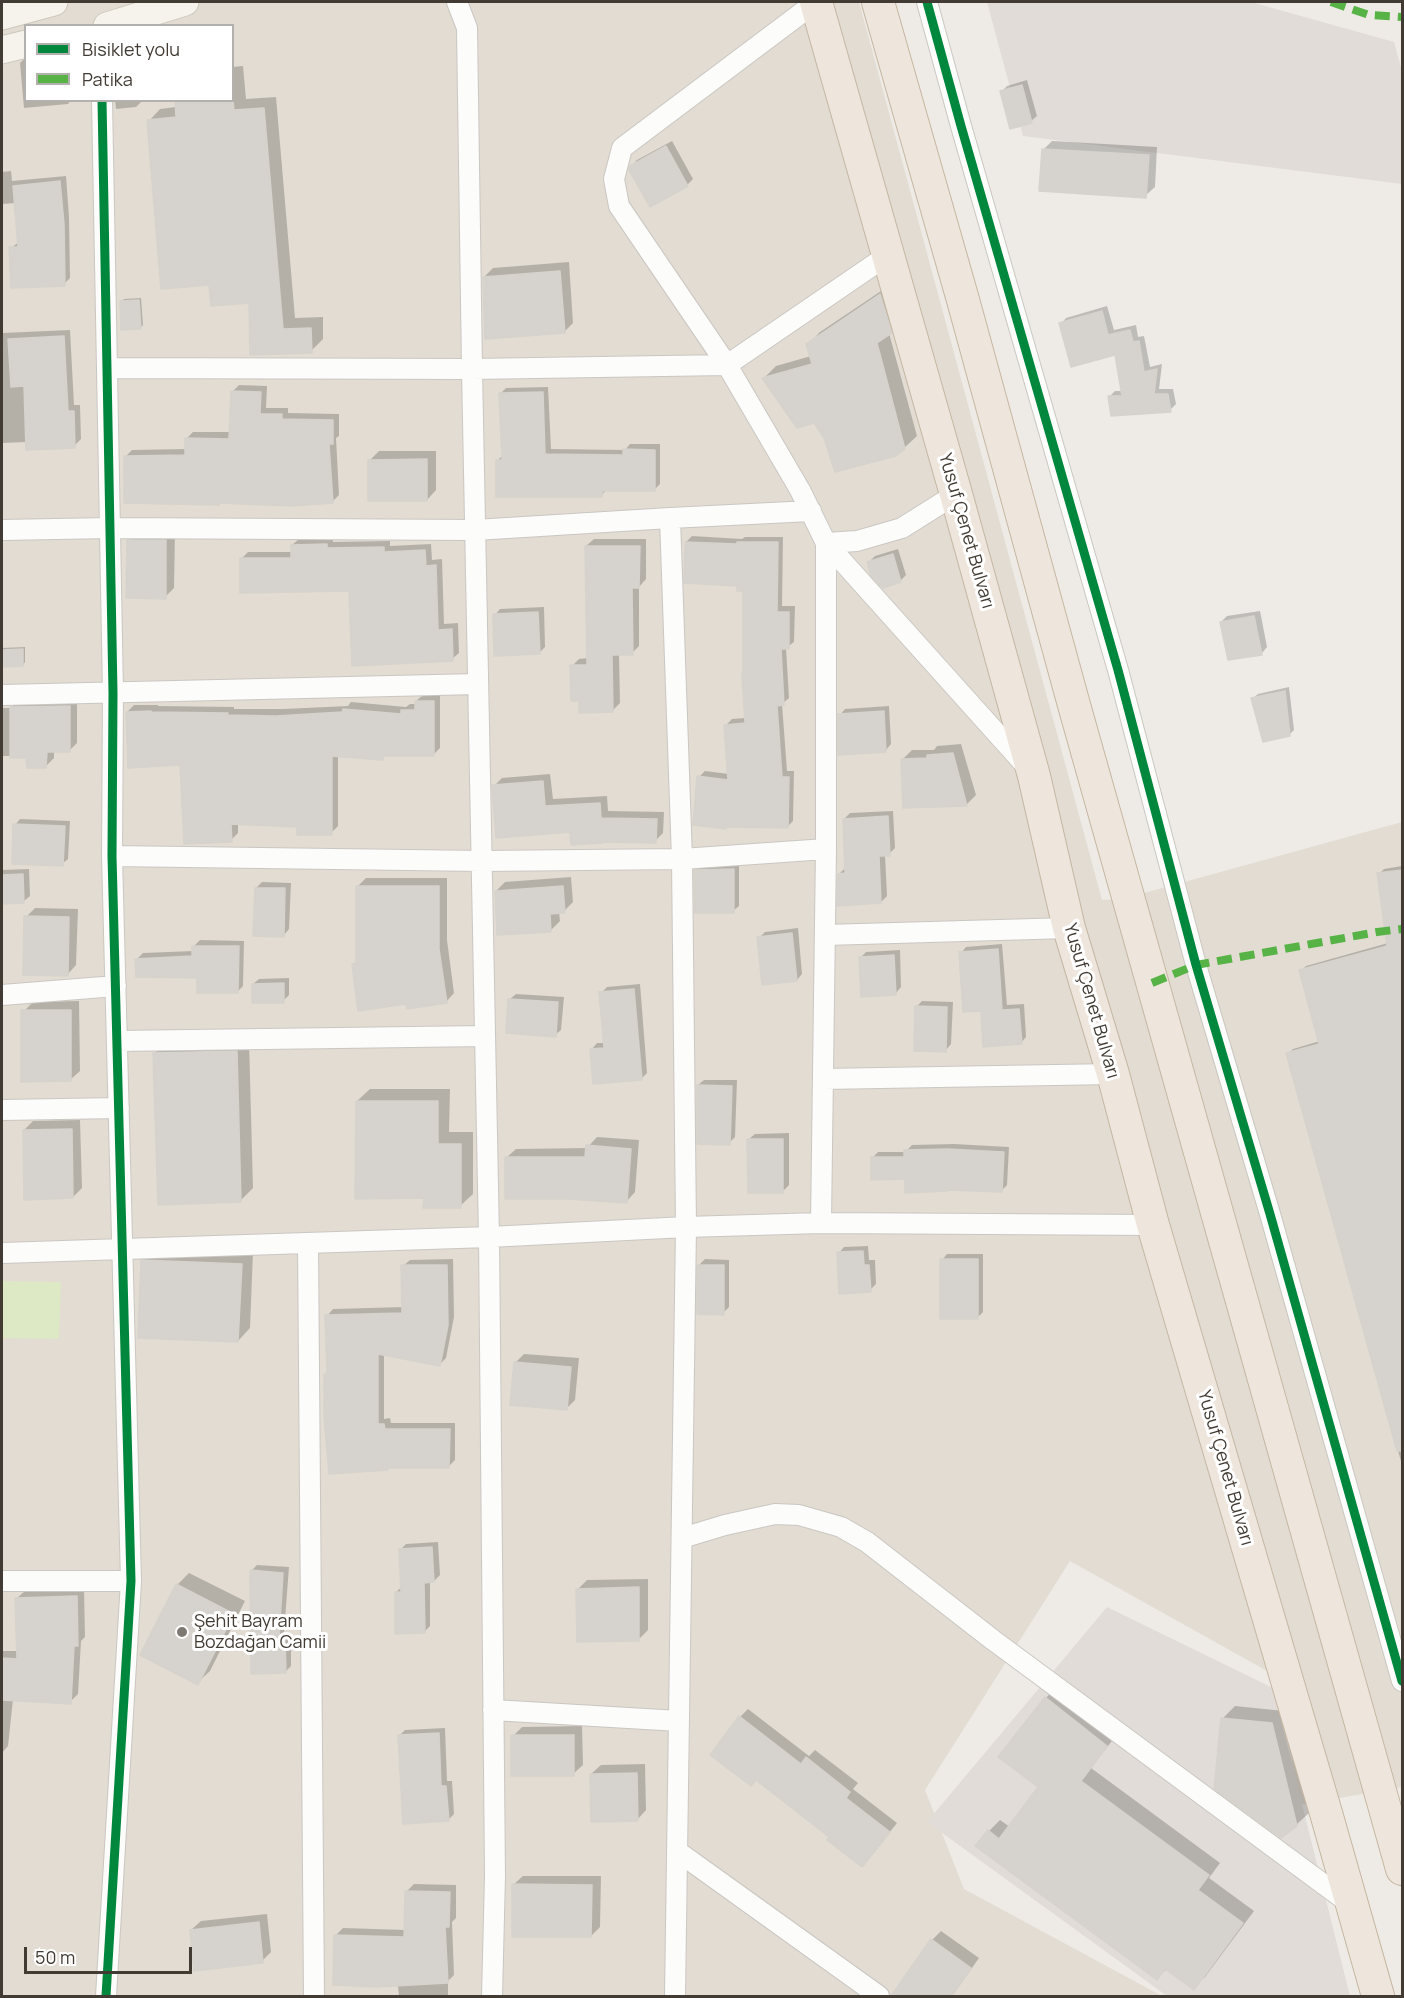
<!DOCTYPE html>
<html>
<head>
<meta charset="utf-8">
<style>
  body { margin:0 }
  #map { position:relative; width:1404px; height:1998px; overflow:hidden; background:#eeebe6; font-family:Manrope,sans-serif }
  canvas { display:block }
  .frame { position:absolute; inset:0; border:3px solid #423b33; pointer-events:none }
  .legend { position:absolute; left:24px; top:24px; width:210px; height:78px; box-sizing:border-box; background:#fff; border:2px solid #b3b1ad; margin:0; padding:8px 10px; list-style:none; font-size:18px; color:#423b33 }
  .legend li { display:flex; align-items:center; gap:12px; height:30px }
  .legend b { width:30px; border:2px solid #b3b1ad }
  .scale { position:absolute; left:24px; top:1947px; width:168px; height:27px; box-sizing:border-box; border:3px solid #423b33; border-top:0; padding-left:8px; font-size:18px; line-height:21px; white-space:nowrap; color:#423b33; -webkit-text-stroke:4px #fff; paint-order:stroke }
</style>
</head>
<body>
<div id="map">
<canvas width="1404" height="1998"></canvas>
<div class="frame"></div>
<ul class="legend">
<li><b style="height:8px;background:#00873e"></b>Bisiklet yolu</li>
<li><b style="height:8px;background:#57b346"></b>Patika</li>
</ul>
<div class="scale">50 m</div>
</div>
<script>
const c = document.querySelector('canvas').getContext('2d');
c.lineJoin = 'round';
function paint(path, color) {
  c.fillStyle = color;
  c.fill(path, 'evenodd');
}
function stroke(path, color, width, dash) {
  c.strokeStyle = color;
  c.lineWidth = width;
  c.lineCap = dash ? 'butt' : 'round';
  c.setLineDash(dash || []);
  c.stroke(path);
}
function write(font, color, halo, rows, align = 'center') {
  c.font = font + ' Manrope,sans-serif';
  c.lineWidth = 6;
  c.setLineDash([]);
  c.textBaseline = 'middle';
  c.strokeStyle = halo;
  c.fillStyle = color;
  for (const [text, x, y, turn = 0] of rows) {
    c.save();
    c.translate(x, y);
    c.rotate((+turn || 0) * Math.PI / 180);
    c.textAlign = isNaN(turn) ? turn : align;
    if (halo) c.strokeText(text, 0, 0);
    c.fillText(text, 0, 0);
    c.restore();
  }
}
const residential = new Path2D(`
  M2,2H859L1102,900L1126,898L1402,822V1787L1300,1805L1276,1676L1070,1561L925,1790L964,1889L1162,1996H2ZM26,26H232V100H26Z`);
const industrial = new Path2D(`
  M987,2H1251L1394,42L1402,71V184L1023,136Z
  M1107,1607L1273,1688L1350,1996H1167L927,1822Z`);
const green = new Path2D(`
  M2,1281L61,1282L59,1339L2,1338Z`);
const shadow = new Path2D(`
  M26,57V100H71L68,104L24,108L20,63Z
  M243,66L246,99L276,97L295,318L323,317V339L311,351L252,353L250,301L210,283L149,121L160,109L232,100V67Z
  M1027,80L1037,116L1031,121L1001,92L1007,86Z
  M115,100H142V101L136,107L116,109Z
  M672,141L693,179L687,185L631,167L637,160Z
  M1052,141L1157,147L1155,187L1145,196L1043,150Z
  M11,171L12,181L66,176L69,217L70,278L64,284L11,248L19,242L16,203L2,204V172Z
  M569,262L573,323L564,332L484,277L493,268Z
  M893,283L903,320L889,333L917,436L904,448L825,437L814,422L764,378L776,366L811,356L808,345L820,332Z
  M141,298L143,325L140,328L121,302L124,299Z
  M1107,306L1114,330L1136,325L1138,337L1144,336L1150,367L1162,364L1159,389H1173L1176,404L1170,410L1109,397L1115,391H1123L1116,353L1061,324L1066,318Z
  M70,330L74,405H80L81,439L74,446L27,442L2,443V333Z
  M239,385L267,386L266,408H288V413L339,414V436L336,438L339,495L332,502L126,456L132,450L186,449L187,438L193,432H231L232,392Z
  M548,387L551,449L625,450L630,444H660V484L654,490H607L601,495L497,461L503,455L500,394L506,388Z
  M379,451H436V490L427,500L370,460Z
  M138,532H175L174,588L165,597L129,541Z
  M692,536L742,539L745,537H783L782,606H795L794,642L786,648L789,698L782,704L787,771H794L793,821L787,827L699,777L705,771L729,774L726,725L732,719L746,718L744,589L686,542Z
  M333,538V542L390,541V546L431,544L432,560L442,559L444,624L458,623L459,653L452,659L351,590L241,559L248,552H292V545L299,539Z
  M594,539H646V579L639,587V646L632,653H619L620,703L613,710L580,700L572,666L579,659L588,658L586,546Z
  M898,549L906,575L900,581L869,562L875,556Z
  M544,607L545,647L539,653L495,615L500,609Z
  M1260,611L1267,647L1262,653L1221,622L1227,616Z
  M25,647V662L23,665H2V648Z
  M1289,687L1294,730L1290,734L1253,698L1258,694Z
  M423,695H440V748L433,755H386L382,758L338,755V826L331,833L298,825L238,823V833L231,840L182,764L127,712L134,705H158V706L234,707V709H283L348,706L351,702L406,707L410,704H416V701Z
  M77,698V743L69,751H54V758L46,766L28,756H2V708H11L19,699Z
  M889,706L891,744L886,750L840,715L845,709Z
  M961,744L976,795L967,804L904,806L902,760L912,750H934L937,746Z
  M550,774L553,799L607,796L608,811L664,812L663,833L655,841L572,830L494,786L502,778Z
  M893,811L895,848L889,854H885L887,896L881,902L839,874L845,868L844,819L850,813Z
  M20,819L70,821L68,859L62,864L15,825Z
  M739,864V906L733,911L696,871L702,865Z
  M1402,866V1465L1288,1054L1293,1049L1320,1041L1301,971L1306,966L1388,943L1379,874L1384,869Z
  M29,869L30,896L24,901L2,902V870Z
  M571,877L573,902L564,911L559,912L560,921L551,930L496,891L505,882Z
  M366,878H447V940L454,993L446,1002L407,1003L354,964L357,961L358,886Z
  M262,882L291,883L289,929L284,935L256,888Z
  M35,908L78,909L76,965L67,975L26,917Z
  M798,928L802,974L797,980L759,938L765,932Z
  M200,940L244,941L243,986L237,992L199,977L137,959L143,953L194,951V946Z
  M1002,944L1007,1005L1024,1004L1026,1037L1021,1043L982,1010L961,953L966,947Z
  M900,950L901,987L896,993L860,958L866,952Z
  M289,978V995L283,1001L253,984L259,979Z
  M640,984L647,1073L641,1079L592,1049L597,1043H605L601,993L607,987Z
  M516,994L564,997L561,1030L555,1035L510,999Z
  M79,1001L80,1071L70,1080L24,1011L33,1002Z
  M922,1001L953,1002L951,1044L946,1050L916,1007Z
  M249,1040L253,1188L241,1200L155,1053L167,1041Z
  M704,1080H737L735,1137L729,1143L698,1085Z
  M370,1089H450L449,1132H473V1194L460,1206L425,1197L357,1101Z
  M80,1120L82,1188L73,1197L24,1130L33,1121Z
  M789,1133V1185L783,1191L749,1139L755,1134Z
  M597,1137L639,1140L635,1192L626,1202L506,1158L516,1149L587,1148Z
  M954,1144L1009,1147L1007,1185L1001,1191L906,1178L872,1158L878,1152H905L912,1145Z
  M868,1246L869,1260H875L876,1284L870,1290L839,1253L844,1247Z
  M155,1249L253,1252L250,1328L238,1341L143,1261Z
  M947,1254H983V1312L977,1318L942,1260Z
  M453,1259L454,1317L446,1358L440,1364L384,1353V1419L390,1418L391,1423H455V1460L449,1466L389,1467L387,1469L326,1375L328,1372L327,1316L333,1309L404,1307L403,1266L410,1260Z
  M705,1259L729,1260V1307L723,1313L699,1265Z
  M524,1354L579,1358L575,1400L566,1409L515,1363Z
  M438,1542L440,1575L434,1581H430V1626L424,1632L396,1592L403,1586L400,1550L406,1544Z
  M257,1565L289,1567L284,1633H291V1666L285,1672L251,1571Z
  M189,1573L245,1601L210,1671L197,1683L177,1585Z
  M648,1579V1630L639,1639L578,1589L587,1580Z
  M84,1589L85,1637L81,1641L78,1694L70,1702L13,1699L8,1746L2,1753V1651H18L17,1598L25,1591Z
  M1057,1686L1118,1733L1091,1768L1220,1863L1209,1878L1254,1911L1205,1977L1193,1988L1167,1969L1157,1978L989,1831L1000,1820L1010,1827L1040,1787L1046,1698Z
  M1235,1706L1284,1711L1309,1813L1296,1825L1222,1719Z
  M748,1709L809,1756L815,1750L858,1783L853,1789L897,1823L870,1857L832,1837L756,1778L740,1717Z
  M582,1726L583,1765L573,1774L513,1736L522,1727Z
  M445,1728L447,1781H452L454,1814L448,1820L399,1736L405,1730Z
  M645,1764L646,1810L637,1820L591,1774L601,1765Z
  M523,1876H601L600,1927L591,1936L513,1885Z
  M414,1884L456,1885V1918L452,1922L454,1975L448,1981V1996H399L398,1986L334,1984L336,1935L343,1928L406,1930L407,1891Z
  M267,1914L271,1952L262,1961L191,1930L201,1921Z
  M941,1931L979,1958L952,1996H904L896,1990L932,1940Z`);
const building = new Path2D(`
  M1022,85L1032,123L1010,129L1000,91Z
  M175,100H233L234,110L264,108L283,329L311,328L312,353L250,355L249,303L211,306L209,285L161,289L147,120L176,117Z
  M666,146L688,186L650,207L629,170L630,166Z
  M1042,149L1149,155L1146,198L1039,191Z
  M60,181L64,224L65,286L11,288L9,247H18L13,186Z
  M560,271L565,333L485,339L483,277Z
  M880,294L892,333L877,343L905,449L896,456L835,472L824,438L814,423L797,428L762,378L812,364L806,344Z
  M139,300L141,329L121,330L120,301Z
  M1102,311L1108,335L1130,330L1133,342L1139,341L1144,372L1157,369L1154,394H1168L1171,412L1111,416L1108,396H1122L1115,355L1071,367L1059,323Z
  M64,336L68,411H74L75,448L26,450L24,386L11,387L8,339Z
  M231,391L261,392L260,414H282V419L333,420V444H329L333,503L292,506L219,503V505L124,503V456L185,455V438L229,439Z
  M543,392L545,454L623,455V449L655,450V491H602V497H496V460H502L499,393Z
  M427,459V501H368V460Z
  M127,540H166V599L126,598Z
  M685,542L737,544V542H778L777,612H789V649H781L784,705L777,706L782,777H789L788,828L726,827V829L693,825L697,776L728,780L724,725L745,723L742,673H743V591H737V586L684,583Z
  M327,544V548L384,547V552L425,550L426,566L436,565L438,630L452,629L453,661L352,666L349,591L240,593V558H291V545Z
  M585,546H640L639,588H632L633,655H612L613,712L579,713V701H571L570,665H587Z
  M893,554L901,582L883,588L871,576L867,562Z
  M538,612L540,654L494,656L493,614Z
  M1254,616L1262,655L1228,660L1220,622Z
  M23,649V666L2,667V650Z
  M1285,691L1290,736L1263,742L1251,698Z
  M415,701H434V756H383V760L332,756V835H297V827L231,824L232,842L184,844L180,765L128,768L126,712L151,711V712L228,713L227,715L276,716L342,712L343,709L401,714V710H415Z
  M70,706V752H47L46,768H27L26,758H10V707Z
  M884,711L886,752L838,755V714Z
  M953,753L967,806L903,808L901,759L927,758V755Z
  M543,781L545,806L600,803L601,818L657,819L656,843L602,842V843L571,845L570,832L496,838L492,785Z
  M888,816L890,856H879L881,903L837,906L838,874L845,873L843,819Z
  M13,824L65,826L63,866L12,864Z
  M734,869V913H695L694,870Z
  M1402,870V1451H1397L1286,1053L1319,1044L1299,970L1387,946L1377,873Z
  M23,874L24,903L2,904V875Z
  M356,886H439V949L447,1003L407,1009L406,1004L358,1011L352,964L356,963Z
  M563,886L565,913L550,914L551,932L497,935L495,891Z
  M255,888H285L284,937L253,936Z
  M24,916L69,917L68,976L23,975Z
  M792,933L797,981L762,985L757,937Z
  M192,946H239L238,993H197V978L136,977L135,959L192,956Z
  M998,949L1002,1010L1019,1009L1022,1044L983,1047L981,1011L963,1012L959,952Z
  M894,955L896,995L861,997L859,957Z
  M284,983V1003H252V984Z
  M634,989L642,1080L593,1084L590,1049L604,1048L599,992Z
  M508,999L558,1002L556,1037L506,1033Z
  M915,1006L947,1007L946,1052L914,1051Z
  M21,1010H71V1081L21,1082Z
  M237,1051L241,1202L158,1205L153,1053Z
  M697,1085L732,1086L730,1145L697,1144Z
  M356,1101H438V1144H461V1208H423L424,1198L355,1199Z
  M72,1129L73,1198L24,1200L23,1130Z
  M747,1139H783V1193H748Z
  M586,1145L631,1149L627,1203L568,1199H505V1157H585Z
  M948,1149L1004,1152L1002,1192L947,1190V1191L905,1193V1179L871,1180V1157H904V1150Z
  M863,1251L864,1265H869L871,1292L839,1294L837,1252Z
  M940,1259H978V1319H940Z
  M141,1260L242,1264L238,1342L138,1338Z
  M401,1265H447L448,1325L440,1366L378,1354V1424H384L385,1429H450L449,1468H387L388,1470L329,1474L324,1416V1374H327L325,1315L402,1313Z
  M697,1265H724V1315L697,1314Z
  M514,1362L571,1367L567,1410L510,1405Z
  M432,1547L434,1582L424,1583L425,1633L395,1634V1592H401L399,1549Z
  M250,1570L283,1573L279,1638H285L286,1673L251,1674Z
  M176,1584L234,1614L198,1685L140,1655Z
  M639,1587V1641L577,1642L576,1589Z
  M77,1596L78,1646H74L71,1704L2,1700V1658L17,1659L15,1598Z
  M1045,1697L1107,1746L1081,1781L1209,1875L1198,1890L1243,1923L1194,1990L1165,1969L1157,1980L975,1846L988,1830L999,1839L1038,1787L998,1757Z
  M739,1716L801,1764L806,1757L850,1792L846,1798L890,1832L862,1867L827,1840L829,1837L756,1780L751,1786L710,1755Z
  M1221,1718L1272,1723L1297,1826L1281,1838L1214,1789Z
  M439,1733L441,1786H446L449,1821L403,1824L398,1735Z
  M511,1735H574V1776H511Z
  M637,1773L638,1821L591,1822L590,1774Z
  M512,1884L592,1885L591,1937H512Z
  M405,1891L450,1892L449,1927H445L448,1983L376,1987L333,1985L334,1935L404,1937Z
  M259,1922L263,1963L194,1971L190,1930Z
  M931,1939L971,1968L951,1996H891Z`);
const minor = new Path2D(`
  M816,2L622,148L614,179L619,206L727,365L800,490L826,543V849L821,1223
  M927,2L961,126L1118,670L1196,965L1270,1214L1402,1681
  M102,100L113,693L112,856L131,1581L106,1996
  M107,368L472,369L727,365L888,255
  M670,518L682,859L686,1227L675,1996
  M2,530L110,528L475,530L670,518L811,511
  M826,543L1027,767
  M826,543L857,541L902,528L956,494
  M2,695L478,684
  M112,856L482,861L682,859L826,849
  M825,935L1069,928
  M2,995L116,986
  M117,1041L485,1036
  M823,1079L1113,1074
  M2,1110L119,1108
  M308,1244L314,1996
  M2,1253L489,1237L472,369L467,28L457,2
  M682,1538L725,1525L775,1514L799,1515L841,1527L867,1542L993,1640L1353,1906
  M2,1581H131
  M493,1710L679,1721
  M677,1851L879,1996
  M492,1996L495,1876L489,1237L686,1227L821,1223L1153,1225`);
const secondary = new Path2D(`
  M2,16L54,2
  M107,26L185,2
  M2,50L26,44`);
const trunk = new Path2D(`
  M816,2L956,494L1034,776L1069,928L1113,1074L1153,1225L1326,1813L1378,1996
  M878,2L963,300L1074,705L1402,1869`);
const quiet = new Path2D(`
  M1331,2L1369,15L1402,17
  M1152,983L1196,965L1377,932L1402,929`);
const cycleway = new Path2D(`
  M927,2L961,126L1118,670L1196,965L1270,1214L1402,1681
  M102,100L113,693L112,856L131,1581L106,1996`);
const markers = [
  [182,1632,6,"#7e7972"]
];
const streetNames = [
  ["Yusuf Çenet Bulvarı",966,531,74],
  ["Yusuf Çenet Bulvarı",1091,1001,74],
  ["Yusuf Çenet Bulvarı",1225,1468,74]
];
const poiNames = [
  ["Şehit Bayram",194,1622],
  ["Bozdağan Camii",194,1643]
];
paint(residential, '#e2dcd3');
paint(industrial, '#e1dcd7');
paint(green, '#dde8c5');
paint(shadow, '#0003');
paint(building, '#d6d2cd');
stroke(building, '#d6d2cc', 1.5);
stroke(minor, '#cac7c2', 22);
stroke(secondary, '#cdc8bd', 29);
stroke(trunk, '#c6b6a1', 34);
stroke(minor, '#fcfcfb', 20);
stroke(secondary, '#f6f3ec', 27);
stroke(trunk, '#eee6dc', 32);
stroke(quiet, '#57b346', 8, [15, 8]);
stroke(cycleway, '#00873e', 9);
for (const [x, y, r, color] of markers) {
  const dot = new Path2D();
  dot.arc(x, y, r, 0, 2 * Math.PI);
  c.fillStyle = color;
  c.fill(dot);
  stroke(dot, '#fff', 2);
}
write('18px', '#423b33', '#fff', streetNames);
write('18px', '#423b33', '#fff', poiNames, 'left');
</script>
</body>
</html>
